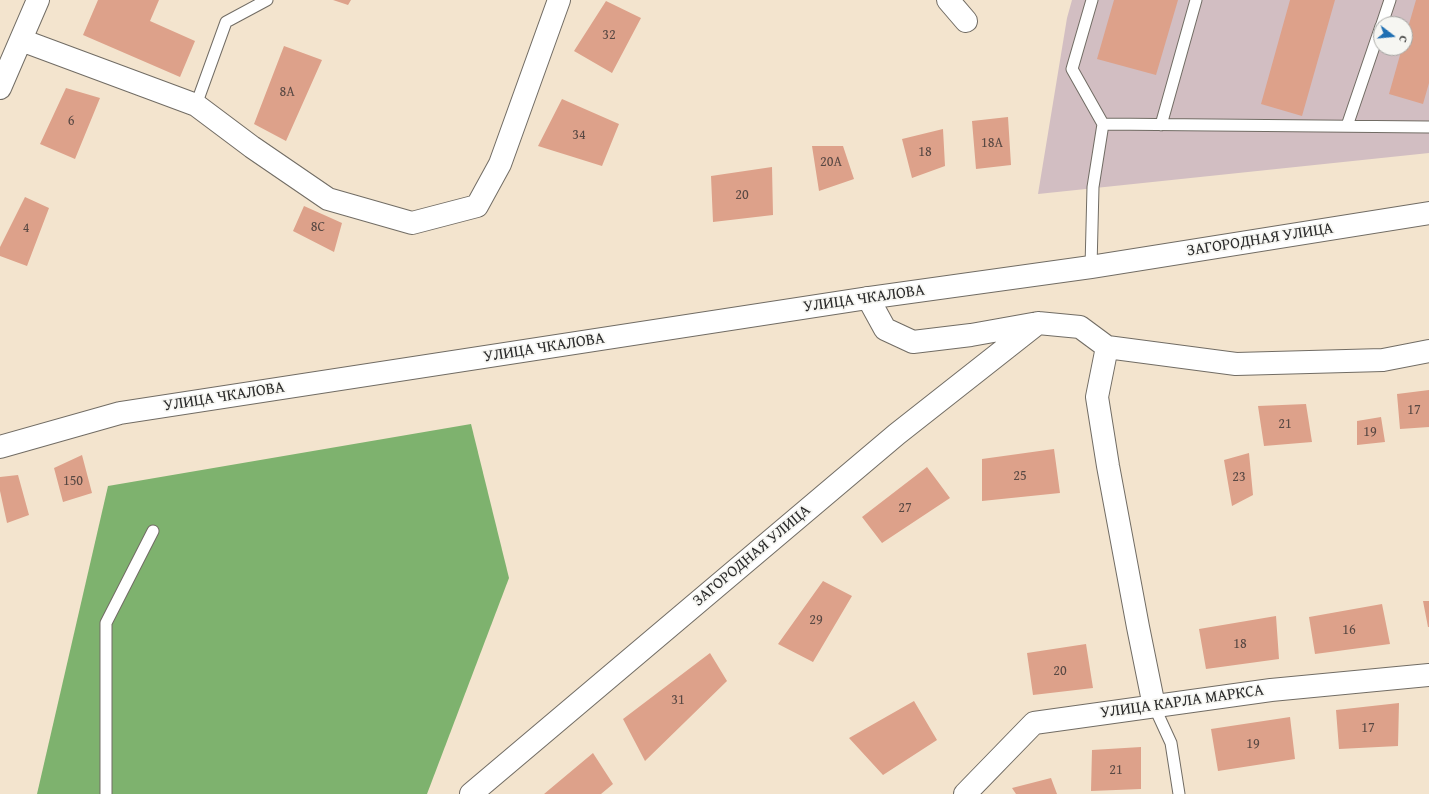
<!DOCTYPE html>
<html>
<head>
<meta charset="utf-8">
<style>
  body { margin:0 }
  #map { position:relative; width:1429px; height:794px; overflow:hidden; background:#f3e4ce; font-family:"Gentium Book Plus",serif }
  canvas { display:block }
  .north { position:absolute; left:1373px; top:16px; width:40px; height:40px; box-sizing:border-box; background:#f6f6f2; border:1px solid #a5a5a2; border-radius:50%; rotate:106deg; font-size:11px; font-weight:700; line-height:16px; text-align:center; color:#2b2b2b }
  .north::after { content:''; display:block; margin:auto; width:14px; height:18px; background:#1f6fb2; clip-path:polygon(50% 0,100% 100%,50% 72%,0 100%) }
</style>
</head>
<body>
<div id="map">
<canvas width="1429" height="794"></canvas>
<div class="north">С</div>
</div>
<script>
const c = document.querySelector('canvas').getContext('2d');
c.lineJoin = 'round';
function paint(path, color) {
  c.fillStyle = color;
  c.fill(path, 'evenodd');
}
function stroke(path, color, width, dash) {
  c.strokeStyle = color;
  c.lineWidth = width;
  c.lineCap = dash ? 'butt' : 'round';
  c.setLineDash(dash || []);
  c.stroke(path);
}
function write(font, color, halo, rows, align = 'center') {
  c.font = font + ' "Gentium Book Plus",serif';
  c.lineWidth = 3.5;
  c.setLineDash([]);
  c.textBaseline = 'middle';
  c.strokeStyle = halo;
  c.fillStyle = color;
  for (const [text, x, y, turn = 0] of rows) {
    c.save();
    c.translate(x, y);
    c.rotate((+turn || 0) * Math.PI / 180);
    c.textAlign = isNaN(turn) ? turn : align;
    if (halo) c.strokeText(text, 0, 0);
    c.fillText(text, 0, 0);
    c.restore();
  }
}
const industrial = new Path2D(`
  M1072,0H1429V153L1038,194L1067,18ZM1381,24H1405V48H1381Z`);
const forest = new Path2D(`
  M471,424L509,578L427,794H37L108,486Z`);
const building = new Path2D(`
  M98,0H159L150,21L195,41L180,77L83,35Z
  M333,0H351L348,5Z
  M1114,0H1178L1156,75L1097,59Z
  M1290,0H1335L1302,116L1261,104Z
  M1416,0H1429V83L1423,104L1389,94L1402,48H1405V38Z
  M606,1L641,18L612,73L574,51Z
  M284,46L322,60L286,141L254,124Z
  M66,88L100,98L75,159L40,144Z
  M562,99L619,124L602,166L538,146Z
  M1008,117L1011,165L976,169L972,121Z
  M943,129L945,166L912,178L902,139Z
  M812,146H843L854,179L819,191Z
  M772,167L773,215L713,222L711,176Z
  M25,197L49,208L27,266L0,256V247Z
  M304,206L342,223L334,252L293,231Z
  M1429,390V427L1400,429L1397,394Z
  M1306,404L1312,442L1264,446L1258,406Z
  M1381,417L1385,442L1357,445V421Z
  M1054,449L1060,493L982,501V459Z
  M1249,453L1253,495L1232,506L1224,460Z
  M82,455L92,493L63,502L54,468Z
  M927,467L950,498L882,543L862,517Z
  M18,475L29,515L7,523L0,491V477Z
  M823,581L852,596L813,662L778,644Z
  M1423,601H1429V627H1428Z
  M1382,604L1390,644L1315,654L1309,617Z
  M1276,616L1279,659L1206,669L1199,629Z
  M1086,644L1093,688L1033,695L1027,653Z
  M710,653L727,681L645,761L623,719Z
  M914,701L937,740L883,775L849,738Z
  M1399,703L1398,746L1339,749L1336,710Z
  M1290,717L1295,759L1218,771L1211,729Z
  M1141,747V789L1091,791L1092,750Z
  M593,753L613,784L601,794H544Z
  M1051,778L1057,794H1016L1012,788Z`);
const lane = new Path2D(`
  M1092,0L1072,69L1103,124
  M1382,24L1390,0
  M196,105L226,22L267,0
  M1161,125L1196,0
  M1347,126L1381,26
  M1091,267L1093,187L1103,124L1429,127
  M1154,706L1171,743L1179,794
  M106,794V623L153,531`);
const street = new Path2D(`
  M948,0L966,21
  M21,40L196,105L252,147L328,199L412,223L477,206L500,164L559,0
  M0,88L38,0
  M868,298L885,329L913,342L971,335L1038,323L1080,327L1107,347L1097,397L1108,466L1138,627L1154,706
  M1107,347L1236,364L1383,360L1429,351
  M471,794L897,434L1038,323
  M965,794L1034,723L1271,690L1429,675`);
const secondary = new Path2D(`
  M0,447L120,413L868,298L1091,267L1429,213`);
const numberNames = [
  ["32",609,35],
  ["8А",287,92],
  ["6",71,121],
  ["34",579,135],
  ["18А",992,143],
  ["18",925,152],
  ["20А",831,162],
  ["20",742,195],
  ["8С",318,227],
  ["4",26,228],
  ["17",1414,410],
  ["21",1285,424],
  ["19",1370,432],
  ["25",1020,476],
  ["23",1239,477],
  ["150",73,481],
  ["27",905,508],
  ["29",816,620],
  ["16",1349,630],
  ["18",1240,644],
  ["20",1060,671],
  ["31",678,700],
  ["17",1368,728],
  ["19",1253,744],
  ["21",1116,770]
];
const streetNames = [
  ["ЗАГОРОДНАЯ УЛИЦА",1260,240,-9],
  ["УЛИЦА ЧКАЛОВА",864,299,-8],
  ["УЛИЦА ЧКАЛОВА",544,348,-9],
  ["УЛИЦА ЧКАЛОВА",224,397,-9],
  ["ЗАГОРОДНАЯ УЛИЦА",752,556,-40],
  ["УЛИЦА КАРЛА МАРКСА",1182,702,-8]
];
paint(industrial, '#d2bec2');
paint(forest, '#7eb26e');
paint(building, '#dda18a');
stroke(lane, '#716c64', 13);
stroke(street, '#716c64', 24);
stroke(secondary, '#716c64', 24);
stroke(lane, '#fff', 11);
stroke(street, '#fff', 22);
stroke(secondary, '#fff', 22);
write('14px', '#584843', null, numberNames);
write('16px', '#2b2b2b', '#f6f6f2', streetNames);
</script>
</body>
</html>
